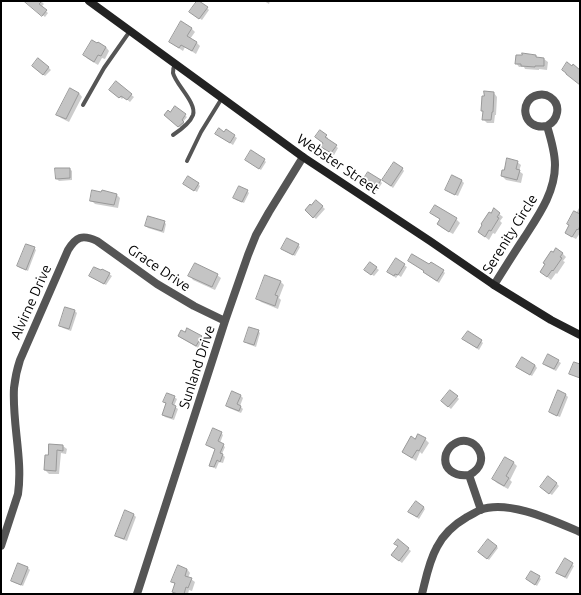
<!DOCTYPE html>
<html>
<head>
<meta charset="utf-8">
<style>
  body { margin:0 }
  #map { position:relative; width:581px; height:595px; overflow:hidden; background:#fff; font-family:Ubuntu,sans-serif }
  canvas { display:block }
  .frame { position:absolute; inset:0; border:2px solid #000; pointer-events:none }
</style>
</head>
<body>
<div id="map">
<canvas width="581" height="595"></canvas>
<div class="frame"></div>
</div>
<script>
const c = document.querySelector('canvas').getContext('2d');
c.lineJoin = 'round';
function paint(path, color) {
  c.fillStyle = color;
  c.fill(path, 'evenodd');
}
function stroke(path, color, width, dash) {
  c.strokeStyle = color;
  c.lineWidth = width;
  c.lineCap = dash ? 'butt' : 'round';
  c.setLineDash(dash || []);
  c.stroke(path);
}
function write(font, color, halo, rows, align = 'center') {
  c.font = font + ' Ubuntu,sans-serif';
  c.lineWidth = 3.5;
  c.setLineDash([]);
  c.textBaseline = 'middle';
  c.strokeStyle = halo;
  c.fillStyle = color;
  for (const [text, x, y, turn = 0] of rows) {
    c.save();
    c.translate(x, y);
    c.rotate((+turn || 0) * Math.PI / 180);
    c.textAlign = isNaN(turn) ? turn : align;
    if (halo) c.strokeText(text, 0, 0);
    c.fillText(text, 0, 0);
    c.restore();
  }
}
const shadow = new Path2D(`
  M30,1H41L44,4L41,7L48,13L45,17L31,5Z
  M264,1H270L269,4Z
  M207,8L209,10L202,20L193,14Z
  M191,28L195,32L190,39L197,43L200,46L196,54L185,47L183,51L174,45L170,42Z
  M98,43L106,47L109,51L105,59L102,58L98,65L88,59L84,55Z
  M536,56L538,58L544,59L548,62L547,70L539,69V70L525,69L524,67H519L516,63Z
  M48,67L51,70L45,76L35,68Z
  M116,83L134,97L130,102L124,97L122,99L113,92Z
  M79,93L82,97L69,122L61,118L57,114Z
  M494,93L497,97L496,115H495L494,123H487L483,119L484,113L482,111Z
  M175,107L187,117L183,122L186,124L181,128L167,117Z
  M226,130L237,138L233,145L219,136L224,133Z
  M326,136L328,138L327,140L338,148L334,155L324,149V144L316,137Z
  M246,160H264L266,162L261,170Z
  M517,162L521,165L519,171L523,174L521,183L506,180L502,176L505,172Z
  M402,168L404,171L393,188L383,180Z
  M70,169L72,171V180L59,181L56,178Z
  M453,177L462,181L464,183L458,196L449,192Z
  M380,181L382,183L377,191L373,188L371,190L362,183Z
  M198,184L200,186L197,192L187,186Z
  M247,191L249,193L244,203L236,200Z
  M116,194L120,198L118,208L95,204L91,200Z
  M316,201L325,209L316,219L306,210Z
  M579,208L580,233L576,239L570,236L566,232Z
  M494,210L503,217L500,221L502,223L495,234L493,233L489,240L479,232Z
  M431,213L456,219L460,223L453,234L442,228L438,224L441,220L435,216Z
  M164,222L166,224L164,233L148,228L146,226Z
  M298,245L300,247L295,256L285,251Z
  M34,248L36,250L28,271L20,268L18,266Z
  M562,253L566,257L563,261L565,262L557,274L556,273L551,280L541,272Z
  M396,260L407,267L401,277L398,275L396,278L388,272Z
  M370,263L379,270L374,276L368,272Z
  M429,266L443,271L445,273L439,283L426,274Z
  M109,274L112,276L106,285L93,278Z
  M217,275L221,278L215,290L193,280L190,276Z
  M280,281L284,285L279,298L281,300L278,309L261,302L258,299Z
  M66,309L75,311L77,313L71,331L63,328L61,326Z
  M258,331L260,333L256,347L248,344L246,342Z
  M179,336L201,337L203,339L198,348L181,338Z
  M466,341H481L483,343L479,350Z
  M558,361L561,363L556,371L546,366L544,364Z
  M535,365L537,368L532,376L519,369Z
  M558,392L566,395L568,397L560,417L552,414L550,412Z
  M241,396L243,398L240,406L243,409L241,413L229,408L227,406Z
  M174,397L177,399L174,406L178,409L174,420L165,417L163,415L167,404L164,402Z
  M457,397L459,399L451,409L444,403Z
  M221,433L223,435L220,443L225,447L222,454L225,457L223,463L219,462L216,469L210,465L216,450L210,447L208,445Z
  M425,439L429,443L422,454L420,452L416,461L407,455L403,452L415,440Z
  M63,446L67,449L66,454L61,453L59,474H49L45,470L49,456Z
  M506,458L514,463L517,466L510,480L512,482L508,489L497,483L493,479Z
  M557,484L559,486L552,495L543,489Z
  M423,507L425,509L419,519L412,514Z
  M134,515L136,517L127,541L119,538L116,535Z
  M398,541L411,551L402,563L394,557L399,546Z
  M496,546L498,548L489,560L482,554Z
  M565,560L574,566L567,579L560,575Z
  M28,568L30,570L23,586L15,583L12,581Z
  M187,569L190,573L188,578L191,579L195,582L192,591L189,590L188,594H175L173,591L175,585L173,582Z
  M539,577L541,579L537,586L527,579Z`);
const building = new Path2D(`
  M24,1H42L39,4L47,10L42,16Z
  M197,1H199L208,7L199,19L189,12Z
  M181,21L192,28L187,36L197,42L192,51L181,45L179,48L169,42Z
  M92,40L97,43L98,42L106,47L101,56L98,55L94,62L83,55Z
  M522,53L536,55V57L544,58V66H535V67L521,66V64H515L516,55H522Z
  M38,58L49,67L43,75L32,66Z
  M567,62L572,66L573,64L580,70V85L566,74V73L562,70Z
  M116,81L132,94L127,100L121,96L119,98L109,90Z
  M70,88L79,93L66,119L56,115Z
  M484,91L494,92L493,112H492L491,120H482L483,111H481L482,96H484Z
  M175,106L186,114L182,120L184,122L178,127L164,115L168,110L170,112Z
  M219,128L224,132L226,129L235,135L230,143L215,134Z
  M320,130L327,135L325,137L337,145L331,153L321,147L323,143L315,137Z
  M251,150L265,159L259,169L245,160Z
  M507,158L518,161L516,169L520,170L517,180L501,176L502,170H504Z
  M394,162L403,168L391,186L382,180Z
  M55,168H70V178L56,179Z
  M368,172L381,180L375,189L370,186L369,189L361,183Z
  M452,175L462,180L455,195L445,190Z
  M188,176L199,183L194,191L183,184Z
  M239,186L248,190L242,202L233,198Z
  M92,190L101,192L102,190L117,194L114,205L90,201Z
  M316,200L323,206L313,218L305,210L310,204L311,205Z
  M435,205L457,218L449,232L437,224L440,219L430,213Z
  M494,208L500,213L497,217L499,218L491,231L489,230L485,237L478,232L482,225L481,224L489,212L491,213Z
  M574,211L580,214V226L578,230L577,229L572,237L565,233L569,225L567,224Z
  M148,216L165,221L162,231L145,226Z
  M287,238L299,244L293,255L281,249Z
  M26,244L35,247L26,270L17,266Z
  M556,248L563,253L560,257L562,258L553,271L552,270L547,277L540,272L545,264L543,263L551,251L553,252Z
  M412,254L429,264L431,262L444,270L437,281L423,272L424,271L408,261Z
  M396,258L405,264L398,275L395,274L394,276L387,272Z
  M370,262L377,267L371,275L364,270Z
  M195,263L218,274L212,287L188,276Z
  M94,267L101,270L102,269L110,273L104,284L89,276Z
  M265,275L281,281L275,295L278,296L275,306L256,299Z
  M65,307L75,310L69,329L59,326Z
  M249,327L259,330L254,345L244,342Z
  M187,328L202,336L196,346L178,336L181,330L185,332Z
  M468,331L482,340L477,348L462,339Z
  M548,354L559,360L554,369L543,364Z
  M522,357L535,365L530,375L516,367Z
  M574,362L580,364V378L569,374Z
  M450,390L458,396L448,407L441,401Z
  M558,390L566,394L557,416L549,412Z
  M232,391L241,395L237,404L241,406L239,411L226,406Z
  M167,393L175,396L172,404L176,406L172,418L162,415L166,403L163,402Z
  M213,428L222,432L218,441L224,444L220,453L223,454L220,462L217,460L214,467L209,466L215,449L206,445Z
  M418,434L426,438L419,451L417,450L412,458L402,452L411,436L415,439Z
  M49,444L63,445V451L57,450L56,471L44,470L45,455H48Z
  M505,457L514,462L506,476L509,478L504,486L492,479Z
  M548,476L557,483L549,494L540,487Z
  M416,501L424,507L417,517L408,512Z
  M125,510L134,514L124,539L115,536Z
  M398,539L409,548L399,561L391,555L398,546L394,544Z
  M488,539L497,546L487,559L478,552Z
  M565,558L573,563L565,577L556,573Z
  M18,563L28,567L21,585L11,581Z
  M178,565L187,569L185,576L192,578L188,588L186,587L184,594H178L172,592L175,583L171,582Z
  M531,571L540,576L535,585L526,579Z`);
const lane = new Path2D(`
  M83,105L104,68L130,31
  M173,135C179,131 190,123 193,115C197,103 176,85 173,73C173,70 174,66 175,64
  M187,161L201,132L222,98`);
const street = new Path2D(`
  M494,285C504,269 514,253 524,238C538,216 555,193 555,165C555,152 551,139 547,126C558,120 562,105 550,97C547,95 543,94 538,95C518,99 522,131 547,126
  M469,475C455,477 442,469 446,454C448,449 450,446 454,444C474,431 495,462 469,475L481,510
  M1,546L18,494C23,459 12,424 14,388C15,379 17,369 20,360L68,250C76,237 82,234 97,241L157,284L194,306L225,321
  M137,594L225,321L248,255L256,235L269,212L303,157
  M422,594C426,578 429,561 437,547C443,535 455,524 467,517C471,515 476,512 480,510C508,499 554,521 580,532`);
const secondary = new Path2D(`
  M89,1L303,157L430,241L494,285L551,320L580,335`);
const streetNames = [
  ["Webster Street",338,164,34],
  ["Serenity Circle",510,234,-58],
  ["Grace Drive",159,268,34],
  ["Alvirne Drive",31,302,-66],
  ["Sunland Drive",197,367,-72]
];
paint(shadow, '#0003');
paint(building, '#c4c4c4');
stroke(building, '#999', 1);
stroke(lane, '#555', 4);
stroke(street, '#555', 8);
stroke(secondary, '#222', 8);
write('14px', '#000', '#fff', streetNames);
</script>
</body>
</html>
